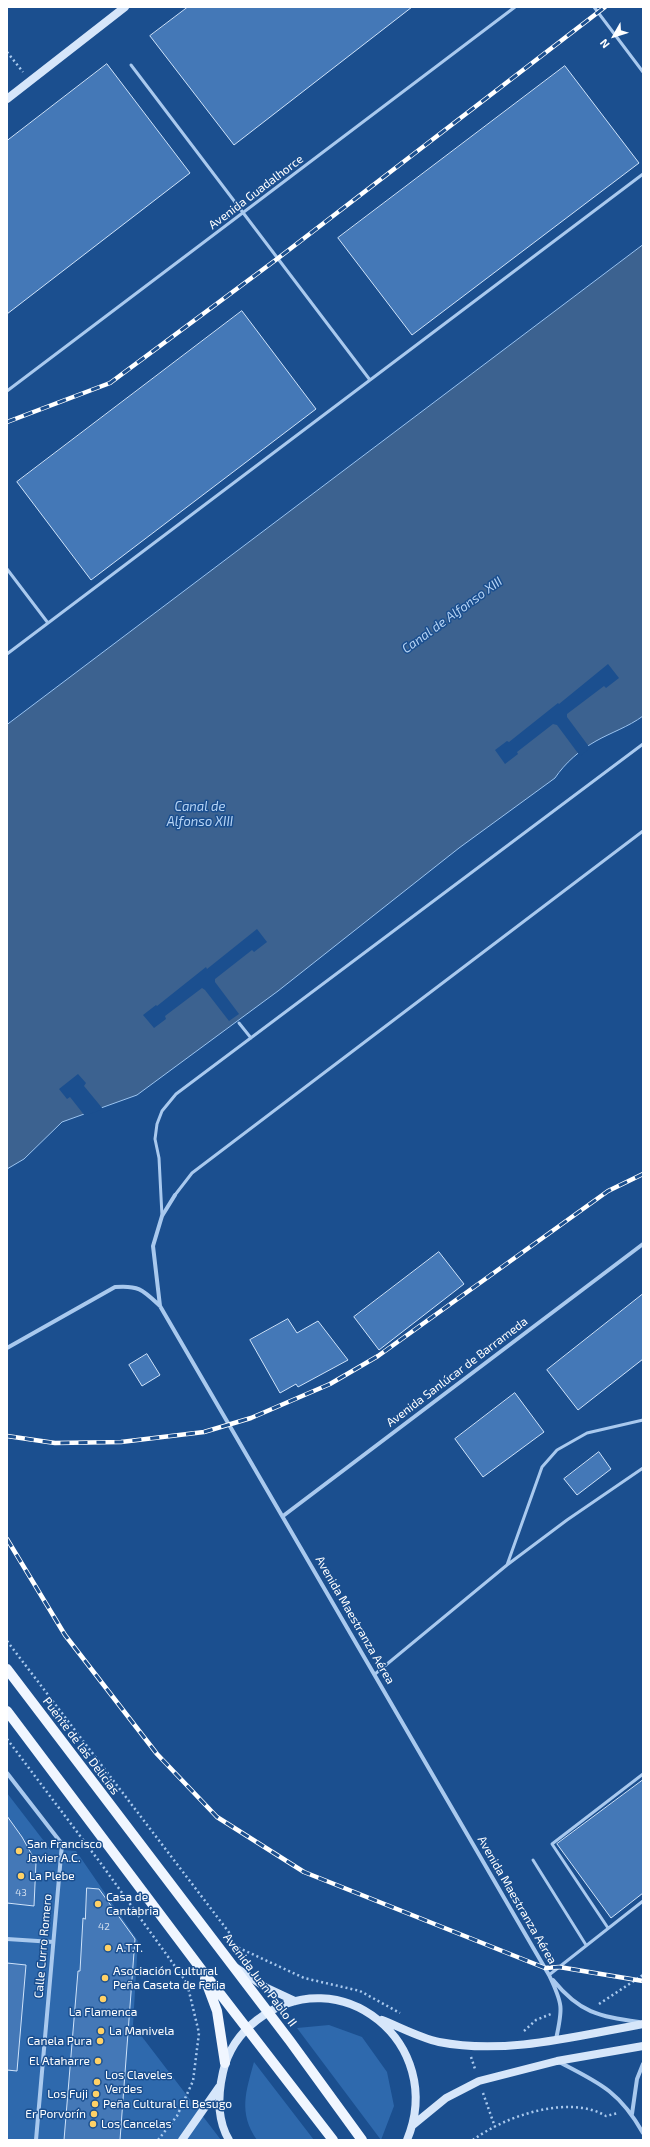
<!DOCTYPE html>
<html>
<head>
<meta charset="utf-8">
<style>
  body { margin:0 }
  #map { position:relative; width:650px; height:2147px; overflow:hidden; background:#1b4f8f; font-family:"Exo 2",sans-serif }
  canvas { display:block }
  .frame { position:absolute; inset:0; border:8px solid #fff; pointer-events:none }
  .north { position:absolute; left:594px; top:16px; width:40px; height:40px; -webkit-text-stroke:3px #1b4f8f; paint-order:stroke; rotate:231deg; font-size:11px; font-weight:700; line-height:16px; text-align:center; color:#fff }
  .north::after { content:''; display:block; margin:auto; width:14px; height:18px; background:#fff; clip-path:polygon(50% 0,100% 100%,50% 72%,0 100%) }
</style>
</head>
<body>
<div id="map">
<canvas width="650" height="2147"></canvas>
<div class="frame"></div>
<div class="north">N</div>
</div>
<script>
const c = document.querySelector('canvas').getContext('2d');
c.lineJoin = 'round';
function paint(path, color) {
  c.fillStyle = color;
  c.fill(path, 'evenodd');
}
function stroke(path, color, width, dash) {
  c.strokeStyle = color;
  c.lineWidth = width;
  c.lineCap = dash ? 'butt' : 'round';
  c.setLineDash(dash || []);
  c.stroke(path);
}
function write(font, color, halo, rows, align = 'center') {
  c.font = font + ' "Exo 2",sans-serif';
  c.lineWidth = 3;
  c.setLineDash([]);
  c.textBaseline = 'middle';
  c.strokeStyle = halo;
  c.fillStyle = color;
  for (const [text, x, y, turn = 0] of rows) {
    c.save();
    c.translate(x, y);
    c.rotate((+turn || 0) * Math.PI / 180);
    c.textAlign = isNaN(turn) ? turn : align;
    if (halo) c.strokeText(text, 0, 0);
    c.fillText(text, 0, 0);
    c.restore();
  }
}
const green = new Path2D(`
  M7,1793L50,1849L76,1851L138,1941L133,2025L221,2140H7Z
  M329,2025L362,2037L387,2072L394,2106L381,2140L297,2028Z
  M254,2062L314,2140H257C238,2113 246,2091 254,2062Z`);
const water = new Path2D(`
  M643,245V716C628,727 612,732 596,741C580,750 565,763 555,778L459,848L278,991L137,1095L62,1122L24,1159L7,1169V725Z`);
const pier = new Path2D(`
  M608,664L619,678L606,688L604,686L567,714V717L590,748L580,756L557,725L553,724L517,752L518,754L505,764L495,750L507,741L509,742L558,703L559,704Z
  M257,929L267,942L254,952L252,950L215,979V982L239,1014L229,1021L205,990L202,988L165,1016L166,1019L154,1028L143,1015L156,1005L157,1006L206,967L207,969Z
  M78,1074L86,1083L84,1086L103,1109L85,1116L70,1097L67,1099L59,1089Z`);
const building = new Path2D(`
  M188,7H412L234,145L150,36Z
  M107,64L190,173L7,314V141Z
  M565,66L639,163L412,335L338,238Z
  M242,311L316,409L91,580L17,482Z
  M439,1252L464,1284L379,1350L354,1317Z
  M643,1294V1359L578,1410L547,1370Z
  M288,1319L297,1333L318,1321L348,1360L298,1387L296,1384L280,1393L250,1340Z
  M147,1354L160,1375L142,1386L129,1365Z
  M515,1393L544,1432L483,1477L455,1439Z
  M599,1452L611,1469L577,1495L564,1479Z
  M643,1780V1893L611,1918L557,1844Z
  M7,1816L22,1837L36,1862L34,1906L7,1903Z
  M87,1888L99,1889L135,1939L120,2140H64L78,1971H80L83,1918L85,1919Z
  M7,1963L26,1965L17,2071L7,2070Z`);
const path = new Path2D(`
  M7,52L23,72
  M7,1641L231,1935
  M7,1739L102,1865L187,1983L199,2033L193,2081L177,2116L158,2140
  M235,1944L237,1947L304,1978L360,1991L400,2013
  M599,2004L643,1975
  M524,2031L536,2020L551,2014
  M471,2057L475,2069
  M483,2093L495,2127
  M473,2140C505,2116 569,2094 606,2116L618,2113`);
const lane = new Path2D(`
  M594,7L643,72
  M131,65L370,380
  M7,391L515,7
  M7,569L48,623
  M7,654L643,174
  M239,1023L251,1038
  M175,1195L192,1173L643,831
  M162,1216L159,1158L155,1139L157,1124L162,1111L176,1094L643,744
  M507,1565L542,1467L557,1450L587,1433L643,1420
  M375,1674L507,1565L567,1520L643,1468
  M533,1860L586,1945
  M608,1928L552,1844L643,1774
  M549,1975L643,1901`);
const street = new Path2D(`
  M160,1306L153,1246L162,1216L175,1195
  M7,1348L115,1287C139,1285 143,1290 160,1306L549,1975C563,2004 563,2008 556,2039
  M283,1516L643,1244
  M7,1773L62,1844L36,2140
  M7,1939L53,1942
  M553,1980C580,2013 598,2016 639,2022
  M559,2062C600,2083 620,2092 643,2133
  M632,2114L637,2079L643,2064`);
const secondary = new Path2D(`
  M7,99L125,7
  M235,1967L265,1987L295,2001
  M382,2020C400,2027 420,2038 439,2042C506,2055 576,2036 643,2024
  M413,2125L446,2098L479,2081L557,2061L643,2046
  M182,2140L219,2087
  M229,2140C217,2120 218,2094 223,2072C228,2050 240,2033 257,2020C340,1956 447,2044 407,2140`);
const primary = new Path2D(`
  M7,1669L290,2041L362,2140
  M7,1711L201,1969L333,2140
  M205,1979L217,2011L225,2063`);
const rail = new Path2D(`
  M7,422L110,383L277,259L605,7
  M7,1436L55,1443L121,1442L204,1432L251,1418L330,1384L378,1356L608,1191L643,1174
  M7,1539L65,1635L157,1754L217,1817L304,1872L545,1968L559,1967L643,1981`);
const markers = [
  [19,1851,4,"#ffd166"],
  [21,1876,4,"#ffd166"],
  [98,1904,4,"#ffd166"],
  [108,1948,4,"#ffd166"],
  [105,1978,4,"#ffd166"],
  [103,1999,4,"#ffd166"],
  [101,2031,4,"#ffd166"],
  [100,2041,4,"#ffd166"],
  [98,2061,4,"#ffd166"],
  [97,2082,4,"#ffd166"],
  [96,2094,4,"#ffd166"],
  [95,2104,4,"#ffd166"],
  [94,2114,4,"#ffd166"],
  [93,2124,4,"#ffd166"]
];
const numberNames = [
  ["43",21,1893],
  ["42",104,1927]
];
const streetNames = [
  ["Avenida Guadalhorce",256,192,-37],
  ["Avenida Sanlúcar de Barrameda",457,1372,-37],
  ["Avenida Maestranza Aérea",355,1620,60],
  ["Puente de las Delicias",81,1746,53],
  ["Avenida Maestranza Aérea",517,1900,60],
  ["Calle Curro Romero",43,1946,-85],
  ["Avenida Juan Pablo II",260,1980,53]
];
const poiNames = [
  ["San Francisco",27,1844],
  ["Javier A.C.",27,1858],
  ["La Plebe",29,1876],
  ["Casa de",106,1897],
  ["Cantabria",106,1911],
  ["A.T.T.",116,1948],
  ["Asociación Cultural",113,1971],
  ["Peña Caseta de Feria",113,1985],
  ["La Flamenca",103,2012,"center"],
  ["La Manivela",109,2031],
  ["Canela Pura",92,2041,"right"],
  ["El Ataharre",90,2061,"right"],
  ["Los Claveles",105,2075],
  ["Verdes",105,2089],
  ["Los Fuji",88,2094,"right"],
  ["Peña Cultural El Besugo",103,2104],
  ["Er Porvorín",86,2114,"right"],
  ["Los Cancelas",101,2124]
];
const waterNames = [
  ["Canal de Alfonso XIII",452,615,-36],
  ["Canal de",200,807],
  ["Alfonso XIII",200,822]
];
paint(green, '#2e69ad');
paint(water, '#3c6290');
stroke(water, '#9cc4f0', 1);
paint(pier, '#1b4f8f');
paint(building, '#4478b7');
stroke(building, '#cfe3fa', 1);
stroke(path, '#a9c9ee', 2.5, [2, 3]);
stroke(lane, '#a9c9ee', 3);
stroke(street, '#a9c9ee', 4);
stroke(secondary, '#d6e6fa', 8);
stroke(primary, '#f0f6ff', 10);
stroke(rail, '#fff', 4.5);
stroke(rail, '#1b4f8f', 3, [9]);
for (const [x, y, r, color] of markers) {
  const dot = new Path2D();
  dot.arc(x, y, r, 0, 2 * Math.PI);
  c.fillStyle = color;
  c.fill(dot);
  stroke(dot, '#1b4f8f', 1.5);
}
write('10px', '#d0dded', null, numberNames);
write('12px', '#fff', '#1b4f8f', streetNames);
write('12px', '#fff', '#1b4f8f', poiNames, 'left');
write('italic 13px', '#b5d3f5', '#1b4f8f', waterNames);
</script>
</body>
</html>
